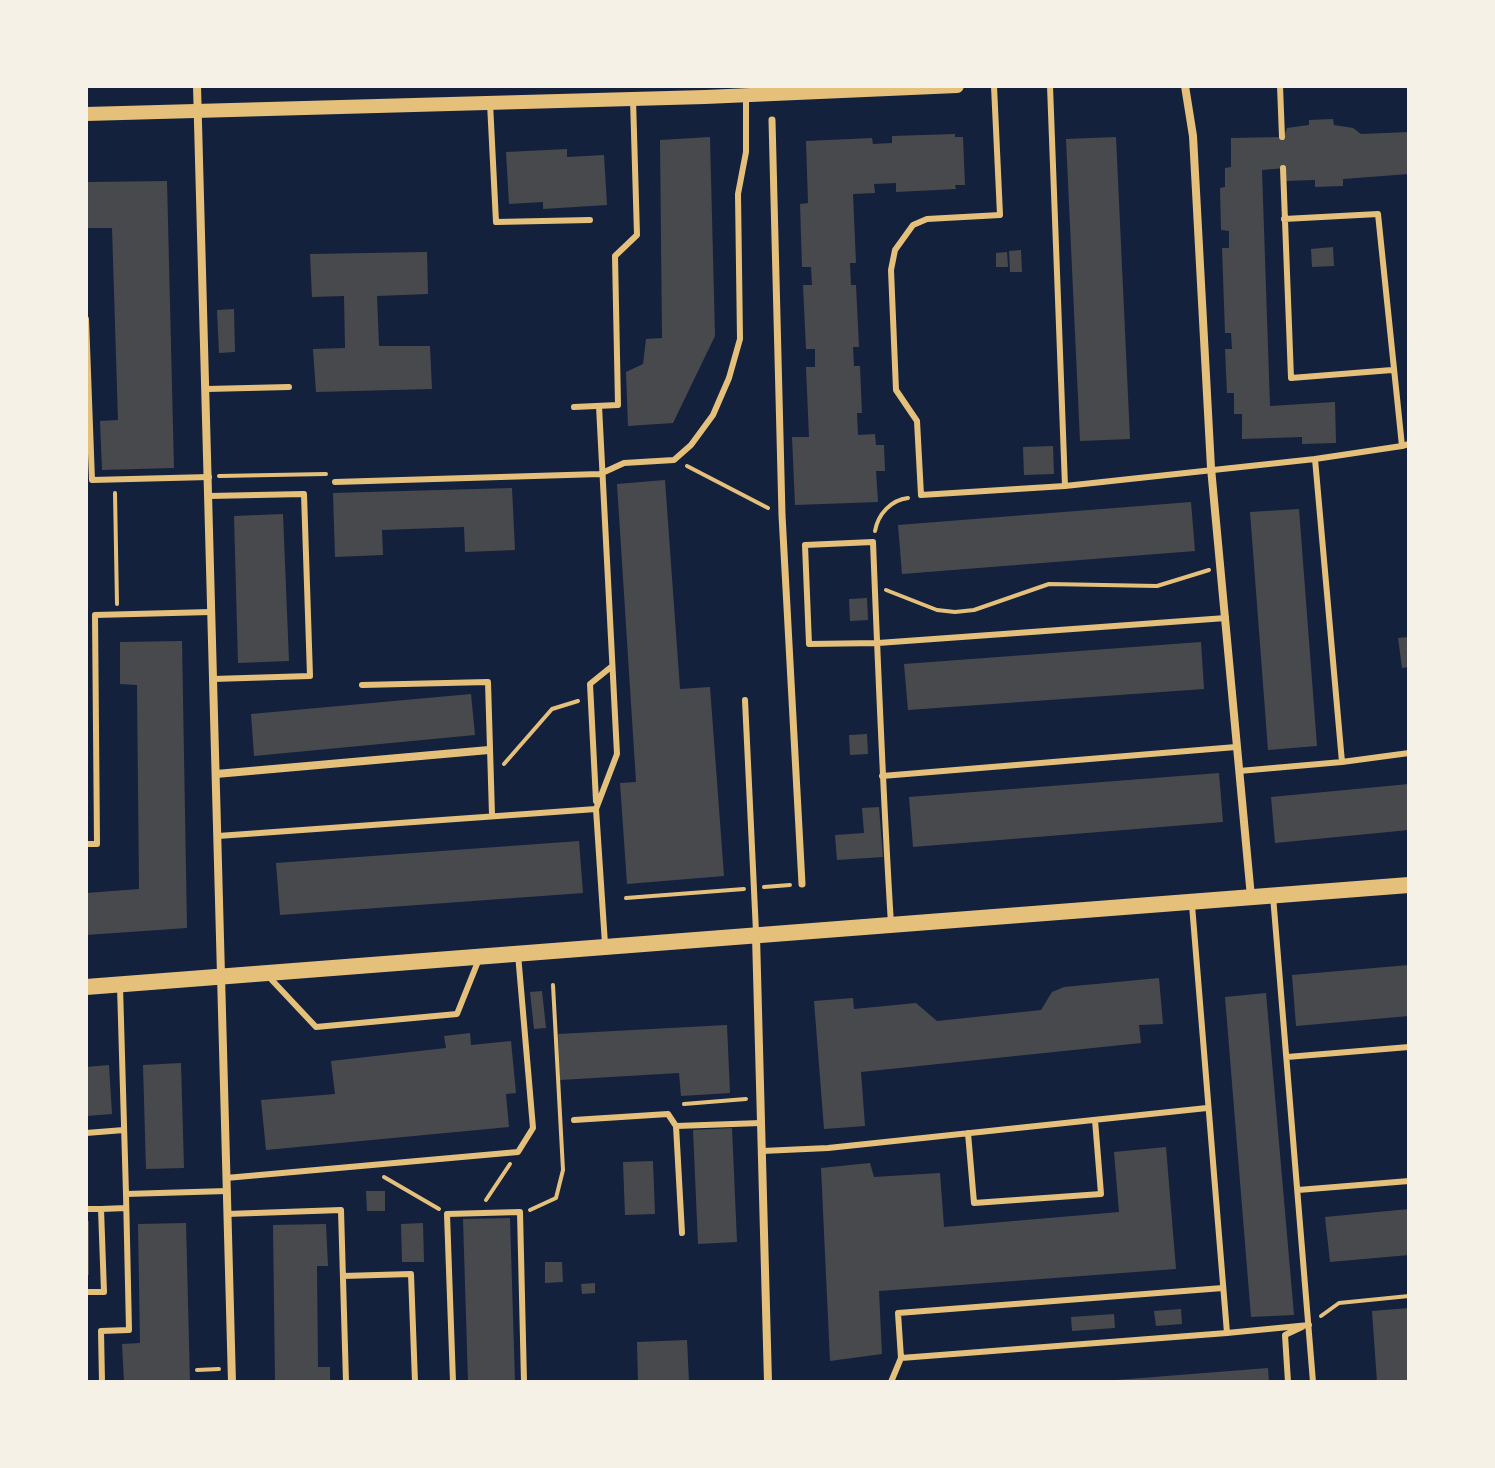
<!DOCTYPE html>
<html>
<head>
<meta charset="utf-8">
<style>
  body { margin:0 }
  #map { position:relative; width:1495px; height:1468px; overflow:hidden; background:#14213d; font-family:Manrope,sans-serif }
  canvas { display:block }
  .frame { position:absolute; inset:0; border:88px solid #f6f1e7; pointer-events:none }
</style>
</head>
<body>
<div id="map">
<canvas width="1495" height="1468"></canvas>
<div class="frame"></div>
</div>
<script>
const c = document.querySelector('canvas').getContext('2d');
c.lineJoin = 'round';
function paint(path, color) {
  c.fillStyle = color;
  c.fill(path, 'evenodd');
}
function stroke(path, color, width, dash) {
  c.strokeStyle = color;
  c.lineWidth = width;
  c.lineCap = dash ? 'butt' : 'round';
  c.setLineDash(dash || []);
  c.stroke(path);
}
const building = new Path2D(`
  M1333,119L1334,125L1353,128L1361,134L1409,132V174L1343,179V186L1315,187V180L1285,181V168L1262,170L1270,406L1335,402L1336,443L1302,444V437L1242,439V414H1234V393H1227L1225,349H1232L1231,333H1225L1222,248H1229V231L1221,230L1220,188L1225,187V168L1231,167V138L1284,137L1287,128L1309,125V120Z
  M955,134V137H963L965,185H955L956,189L896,192V183L874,184L875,193L853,194L856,263H850L851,285H856L859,347H853L854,366H860L862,413H857L858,435L875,434L876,445H884L885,471H876L878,502L795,505L792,437H809L806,367H815V349H806L803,285H812L811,267H802L800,204L808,203L806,141L872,138L873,144L892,143V136Z
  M710,137L715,336L673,423L628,426L626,372L643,364L646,339L662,338L660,140Z
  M1116,137L1130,439L1080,441L1066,139Z
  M567,149V157L604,155L607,205L543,209V202L509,204L506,152Z
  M167,181L174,468L102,470L100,421L118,420L112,228H86V182Z
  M1333,247L1334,266L1312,267L1311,249Z
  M1021,250L1022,272H1010L1009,251Z
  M427,252L428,294L377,296L379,346H430L432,389L316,392L313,349L345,348L344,296L312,297L310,254Z
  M1007,252L1008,267H996V253Z
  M234,309L235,352L219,353L217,310Z
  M1053,446L1054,474L1024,475L1023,447Z
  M665,480L680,689L710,687L724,876L627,884L620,783L636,782L617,484Z
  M512,488L515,550L465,552L464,527L382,530L383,555L335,557L333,493Z
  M1191,502L1195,551L902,574L898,525Z
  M1299,509L1317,746L1268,750L1250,512Z
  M283,514L289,661L238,663L234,516Z
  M867,598L868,620L850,621L849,599Z
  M1409,637V667L1402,668L1398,638Z
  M182,641L187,928L86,935V893L139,889L137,685L120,684V642Z
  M1201,642L1204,689L908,710L904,664Z
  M471,694L475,735L254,756L251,714Z
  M867,734L868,754L850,755L849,735Z
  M1219,773L1223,822L913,847L909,797Z
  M1409,784V830L1275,843L1271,797Z
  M879,807L883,857L837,860L835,835L864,833L862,808Z
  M579,841L583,893L280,915L276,863Z
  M1409,965V1016L1296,1026L1292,975Z
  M1159,978L1163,1024L1139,1025L1141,1043L861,1072L865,1126L824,1129L814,1001L853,998L854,1009L916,1003L937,1021L1041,1010L1052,992L1064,987Z
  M542,991L546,1028L534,1029L530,992Z
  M1266,993L1294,1315L1251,1317L1225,997Z
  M727,1025L730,1093L681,1096L679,1073L560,1080L558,1034Z
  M470,1033L471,1045L511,1041L516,1093L506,1094L509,1127L266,1150L261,1100L335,1094L331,1061L446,1048L444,1036Z
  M181,1063L184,1168L146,1169L143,1065Z
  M109,1065L112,1114L86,1116V1067Z
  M732,1128L737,1242L698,1244L693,1130Z
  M1166,1147L1176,1269L879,1291L882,1354L830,1361L821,1168L870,1163L874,1177L940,1173L944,1227L1119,1212L1114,1152Z
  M653,1161L655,1214L625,1215L623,1162Z
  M366,1191H385V1211H367Z
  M1409,1209V1255L1330,1262L1325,1217Z
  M510,1218L515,1382H468L463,1219Z
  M86,1221H89V1275H86Z
  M186,1223L190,1382H124L122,1344L140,1343L138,1224Z
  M423,1223L424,1262H402L401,1224Z
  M326,1224L328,1266H317L318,1367H330V1382H275L273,1225Z
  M545,1262H562L563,1282L545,1283Z
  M595,1283V1293L582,1294L581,1284Z
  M1409,1308V1382H1377L1372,1311Z
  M1181,1309L1182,1324L1156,1326L1154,1311Z
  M1114,1314L1115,1328L1072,1331L1071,1317Z
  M687,1340L689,1382H638L637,1342Z
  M1268,1368L1269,1382H1116V1380Z`);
const path = new Path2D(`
  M687,466L768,508
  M219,476L326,474
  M115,493L117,604
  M875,531C878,514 891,500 908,498
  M886,590L937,610L955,612L974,610L1049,584L1157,586L1209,570
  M504,764L552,709L578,701
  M764,887L790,885
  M626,898L744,889
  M684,1104L746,1099
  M384,1177L439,1209
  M486,1200L510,1164
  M530,1210L556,1198L563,1170L553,985
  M1321,1316L1339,1303L1409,1296
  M197,1370L219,1369`);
const service = new Path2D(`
  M994,86L1000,215L927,219L913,225L895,250L891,270L896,390L917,421L921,495L1065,486
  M1050,86L1065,486L1315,459L1342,762L1239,771
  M1280,86L1282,137
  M490,103L496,222L590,220
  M1283,168L1291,378L1392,370
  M1284,219L1378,214L1402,446L1409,444
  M86,319L92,480L209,477
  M207,389L289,387
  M574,407L618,405L615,256L637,235L633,99
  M1315,459L1402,446
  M335,482L600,474L624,463L674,460L691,445L713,415L729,378L740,339L738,194L746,152V97
  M209,496L304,494L310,676L213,679
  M362,685L488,682L492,815
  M745,700L756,932
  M1342,762L1409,753
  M882,776L1236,747
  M596,801L590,684L611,667
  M596,809L617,754L599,406
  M218,836L596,809L605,944
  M86,844H97L95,615L211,612
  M1273,896L1313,1382
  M1192,905L1227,1333L1309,1325
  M891,924C883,796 878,669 873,542L805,545L809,644L878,643L1226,618
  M269,977L316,1027L457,1014L479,959
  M120,986L126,1194
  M1287,1057L1409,1047
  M574,1120L668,1114L676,1126L761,1123
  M676,1126L682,1233
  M86,1133L124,1130
  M968,1133L974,1203L1101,1194L1095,1120
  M762,1151L828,1148L1207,1108
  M226,1178L518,1152L533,1128L518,954
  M1298,1190L1409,1181
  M86,1209H101L104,1292H86
  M101,1209L126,1208
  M227,1214L341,1210L346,1382
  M343,1276L411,1274L415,1382
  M901,1358L898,1313L1223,1288
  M102,1382L101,1331L129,1330L126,1194L227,1191
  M453,1382L447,1214L520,1212L524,1382
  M891,1382L901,1358L1227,1333
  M1288,1382L1285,1335L1302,1327`);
const pedestrian = new Path2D(`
  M772,120L782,515L802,884`);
const minor = new Path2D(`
  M197,86L232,1382
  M1185,86L1193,136L1211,468L1251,897
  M216,774L489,750
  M756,936L768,1382`);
const tertiary = new Path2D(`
  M86,114L705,97L957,86`);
const secondary = new Path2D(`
  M86,987L1409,885`);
paint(building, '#48494c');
stroke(path, '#e5c07b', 4);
stroke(service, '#e5c07b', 6);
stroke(pedestrian, '#e5c07b', 7);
stroke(minor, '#e5c07b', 8);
stroke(tertiary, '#e5c07b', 14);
stroke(secondary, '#e5c07b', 16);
</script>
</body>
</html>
